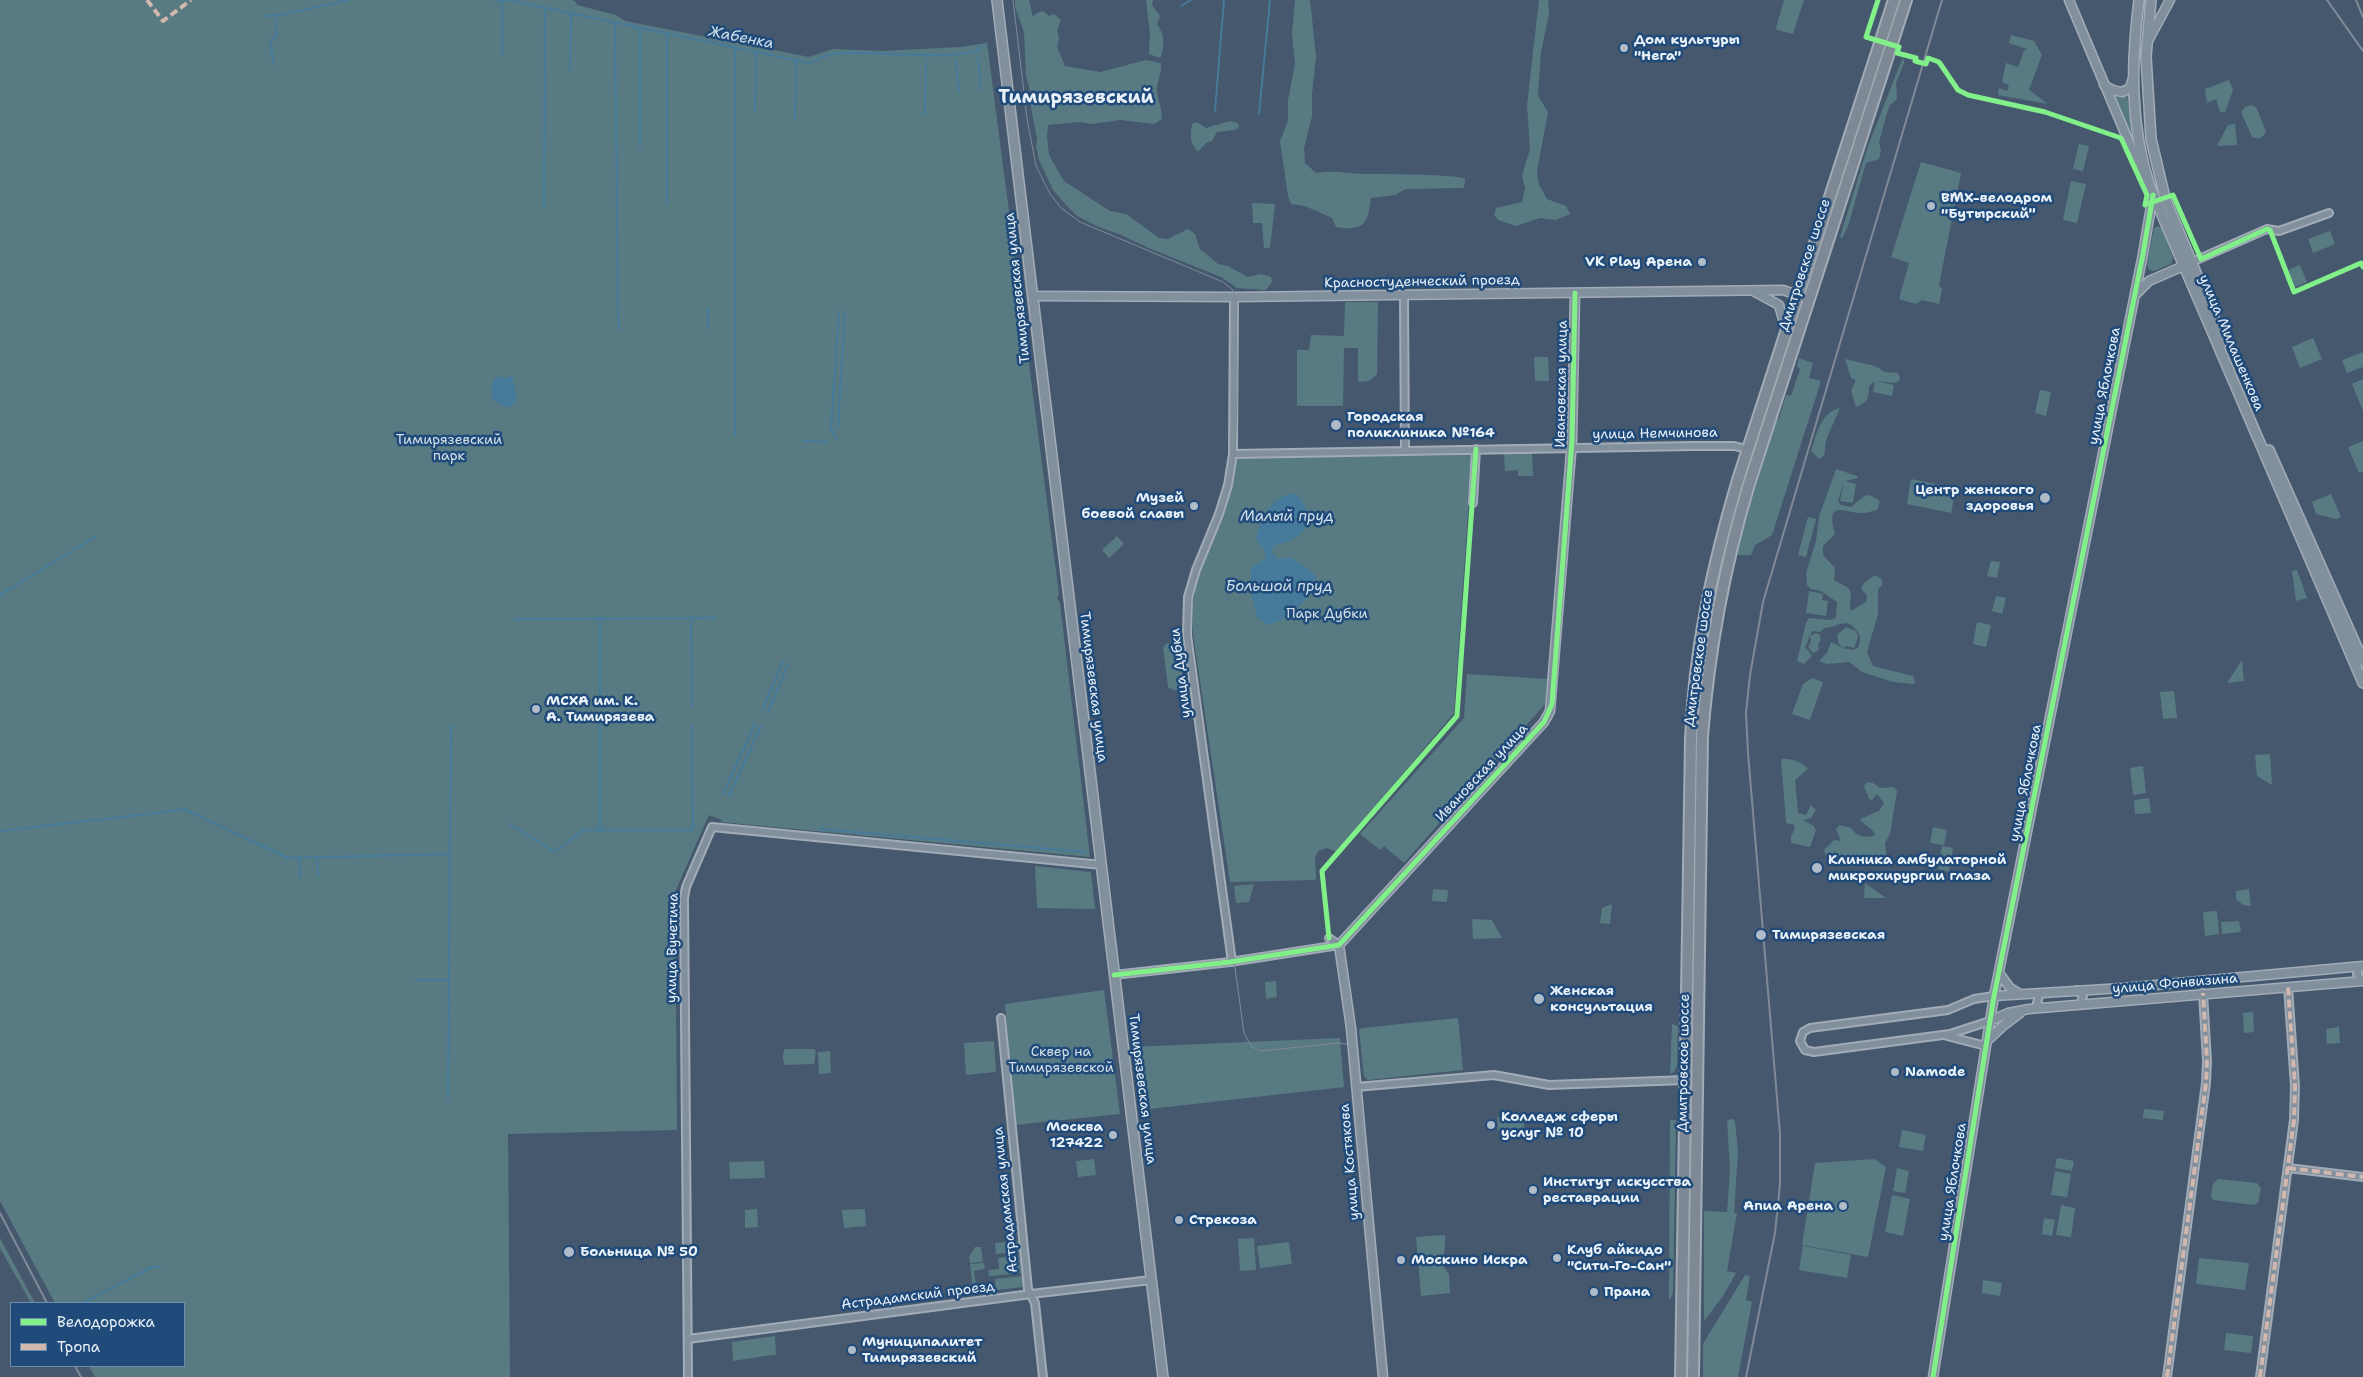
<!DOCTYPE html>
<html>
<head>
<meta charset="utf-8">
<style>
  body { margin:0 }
  #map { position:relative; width:2363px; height:1377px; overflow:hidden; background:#45586d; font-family:"Shantell Sans",sans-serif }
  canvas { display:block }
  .legend { position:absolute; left:10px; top:1302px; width:175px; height:65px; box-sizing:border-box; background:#1f4a7a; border:1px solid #6f8dac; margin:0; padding:6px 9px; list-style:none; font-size:15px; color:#e8f1f8 }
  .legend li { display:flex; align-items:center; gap:10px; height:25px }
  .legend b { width:25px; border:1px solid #6f8dac }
</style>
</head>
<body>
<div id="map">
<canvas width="2363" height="1377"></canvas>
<ul class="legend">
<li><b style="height:6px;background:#82f089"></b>Велодорожка</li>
<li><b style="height:6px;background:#d1b7ad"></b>Тропа</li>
</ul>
</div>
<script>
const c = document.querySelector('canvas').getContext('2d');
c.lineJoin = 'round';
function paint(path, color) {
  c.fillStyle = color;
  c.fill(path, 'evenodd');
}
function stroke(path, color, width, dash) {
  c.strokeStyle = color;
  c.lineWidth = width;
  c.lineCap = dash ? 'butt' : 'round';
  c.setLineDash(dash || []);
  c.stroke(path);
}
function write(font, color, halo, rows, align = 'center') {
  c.font = font + ' "Shantell Sans",sans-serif';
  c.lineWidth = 5;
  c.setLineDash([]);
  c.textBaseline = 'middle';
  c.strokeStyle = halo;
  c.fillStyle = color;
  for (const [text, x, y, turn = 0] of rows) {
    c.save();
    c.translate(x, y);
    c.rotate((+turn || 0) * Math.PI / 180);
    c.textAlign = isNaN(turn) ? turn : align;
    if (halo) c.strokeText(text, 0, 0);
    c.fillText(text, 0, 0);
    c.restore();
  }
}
const green = new Path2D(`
  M0,0H571L575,1L577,5L616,15L625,21L809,57L833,49L882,51L960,47L987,43L1059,594L1057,598L1060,603L1090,857L721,822L722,820L709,815L675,892L677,1130L508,1134L510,1377H95L89,1366H184V1303H55L0,1201Z
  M1015,0H1029L1033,17L1037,13L1043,11L1049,16L1054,14L1061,20L1057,30L1059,38L1057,47L1065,66L1100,72L1146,60L1161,63C1162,74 1156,83 1157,91C1158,100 1162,109 1162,119L1154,124L1120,120L1092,124L1079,122L1048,125L1047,136L1049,155L1064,181L1110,211L1126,214L1159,238L1168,239L1188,229L1195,234L1200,249L1218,264L1228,266L1248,277L1261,274L1271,277L1272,282L1266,290L1237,288L1221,277L1151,249L1119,234L1101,228L1077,216L1068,207L1053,190L1039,160L1036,146L1037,138L1031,108V94L1026,76L1024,32L1015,7Z
  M1146,0H1153L1152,5L1160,16L1157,24C1165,35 1165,46 1160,58L1149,54L1150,34Z
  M1295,0H1310L1316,56L1312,94V116L1304,148L1305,163L1316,173C1332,170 1346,173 1362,174C1394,174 1426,174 1459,177L1465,179L1464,188L1406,189L1395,195L1371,198C1368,223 1364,232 1336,227L1332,218L1305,206L1291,204L1288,196L1280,141L1288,121V100L1295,64L1292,33Z
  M1539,0H1548L1549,13L1541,52L1538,96L1548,112L1537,171L1539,185L1547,199L1566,206L1570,214L1556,220L1540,218L1516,226L1498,220L1494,215L1496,208L1522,202L1525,188L1522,176L1530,149L1527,105Z
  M1784,0H1804L1793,34L1777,30L1776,28Z
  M2011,35L2034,41L2042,55L2029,90L2048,104L1998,95L1999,88L2007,91L2009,85L2002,82L2006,63L2018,67L2024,51L2027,49L2009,43Z
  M1903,57L1904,63L1896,83L1897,99L1890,105L1887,113L1879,142L1881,150L1879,159L1866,163L1848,226L1842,238L1840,237L1868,146Z
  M2229,80L2233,90L2225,112H2220L2216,99L2207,103L2205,89Z
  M2127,93L2132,140L2113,96Z
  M2251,105L2256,107L2266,131L2263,136L2258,139L2252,137L2241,112L2245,107Z
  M1230,121L1238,123L1239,127L1235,130L1217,132L1212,141L1206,143L1198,152C1190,143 1190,136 1192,124L1197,122L1206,128Z
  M2235,124L2237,145L2217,146L2228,125Z
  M2079,144L2089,146L2083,171L2073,169Z
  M1921,162L1961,173L1939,285L1942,289L1939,304L1922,300L1916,304L1899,299L1909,263L1891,257Z
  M2071,181L2086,184L2077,223L2063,220Z
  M1252,203L1275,204L1270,248H1264L1262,223H1253Z
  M2157,226L2162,228L2173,258L2171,264L2154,271L2149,270L2147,265L2154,228Z
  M2330,231L2335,244L2313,253L2308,239Z
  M2300,265L2307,282L2295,287L2288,270Z
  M1345,302H1378L1377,374L1369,381L1358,382V348H1344L1343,406H1297V350H1309L1311,335L1344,336Z
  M2313,338L2322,359L2300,368L2292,347Z
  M2363,352V367L2347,373L2342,360Z
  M1548,357L1549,381H1535L1534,357Z
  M1799,358L1813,363L1809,378L1821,381L1772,535L1755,545L1751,555H1735L1776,419H1779L1786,395L1791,396L1800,369L1797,366Z
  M1845,359L1875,366L1885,372L1898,373L1900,380L1895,383L1876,381L1894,385L1892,396L1873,392L1875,381L1869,386C1869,399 1868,402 1856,407L1851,391L1856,380L1851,378Z
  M2363,379V411L2352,384Z
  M2040,390L2051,392L2046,416L2035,413Z
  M1840,408L1826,440L1824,456L1819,459L1811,451C1817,434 1820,413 1840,408Z
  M2363,441V471L2359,473L2348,447Z
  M1532,452L1533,476H1518V470L1505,471L1504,453Z
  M1472,455L1454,713L1337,852L1327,848L1318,851L1315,858L1316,880L1230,882L1193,634L1192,596L1199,570L1214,538L1227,499L1236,458Z
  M1836,469L1857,476L1858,478L1845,481L1856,484L1853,503L1840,501L1844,481L1838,501L1841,505L1851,507L1864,496L1870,495L1880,501L1877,510C1873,511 1869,512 1865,513C1848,515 1824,496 1835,534L1823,546V555L1835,568L1834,580C1839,584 1844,584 1848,588C1854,593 1848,604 1851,611L1866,602L1867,596L1861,588L1864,583L1875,575L1882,580V585L1878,589V614L1867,652L1873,666L1913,676L1915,681L1914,684L1893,682L1862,672L1849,662L1827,664L1819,661L1827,653L1831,642L1843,648L1839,644L1837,635L1846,627L1856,631L1858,637L1854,648L1847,646L1843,648L1852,650L1858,648C1861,641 1861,635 1856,630C1846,616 1837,628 1824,628L1820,632L1812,631L1805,647L1812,656L1804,664L1797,661L1806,623L1809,618L1831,620L1836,618L1837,602L1821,591L1811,589L1807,585L1806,573L1816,541L1819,517Z
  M1911,479L1956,488L1951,513L1907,504Z
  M2331,494L2341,517L2336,519L2316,514L2312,502Z
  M1808,517L1816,519L1806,557L1798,555Z
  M1117,536L1124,544L1109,558L1102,550Z
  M1991,561L2000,562L1997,578L1987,576Z
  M2297,570L2307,598L2296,601L2292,571Z
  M1809,591L1823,594L1822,600L1828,601L1826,616L1806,613Z
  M1996,596L2006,598L2002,614L1992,611Z
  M1977,622L1991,625L1986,647L1973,644Z
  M1816,633L1820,635L1821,640L1818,644L1819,650L1813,653L1808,647L1811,642L1810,636Z
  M1167,643L1179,645L1184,684L1180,690H1173L1168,687L1163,647Z
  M2242,660L2244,681L2227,683Z
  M1467,674L1547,679L1545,704L1404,863L1384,846L1380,850L1360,834L1464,718Z
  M1812,678L1823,682L1810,720L1792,714L1803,684Z
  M2174,691L2177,718L2163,719L2160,692Z
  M2270,754L2272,785L2257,776L2255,755Z
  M1781,759C1790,758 1803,762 1808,769L1795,780L1798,813L1806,815L1811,805L1816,810L1811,818L1803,820L1813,825L1816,830L1810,847L1791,843V837L1795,828L1794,825L1786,823Z
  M2143,766L2146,793L2133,795L2130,768Z
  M1867,782L1873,783L1880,788L1894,787L1897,791L1890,834L1885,843L1886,854L1881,860L1871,857L1850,867C1840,863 1827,862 1824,850L1834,840L1841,841L1836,829L1840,825L1851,828C1855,836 1867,839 1875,835C1873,828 1864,826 1860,819L1879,811L1884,803L1877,794L1872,800L1869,799L1864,786Z
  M2149,798L2151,813L2135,814L2134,800Z
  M1933,827L1947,830L1944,845L1930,843Z
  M1942,846L1953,848L1949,872L1938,869Z
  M1035,866L1091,872L1095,909L1037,908Z
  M1865,883L1886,898H1864Z
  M1254,884L1249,902L1236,903L1234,886Z
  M1433,889L1448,890L1447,902L1432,901Z
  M2249,889L2251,906L2243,905L2236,899V891Z
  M1612,904L1610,924L1600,923L1602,908Z
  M2217,911L2219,934L2205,936L2203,912Z
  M1472,919L1492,920L1502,938L1473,939Z
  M2239,921L2241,932L2222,934L2221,922Z
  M1276,981L1277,997L1266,999L1265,982Z
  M1104,990L1120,1114L1015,1125L1005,1004Z
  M2253,1012L2254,1032L2244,1033L2243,1013Z
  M1458,1018L1463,1070L1368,1080L1364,1076L1359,1030L1362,1028Z
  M1672,1024L1678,1026L1677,1065L1674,1072L1670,1074Z
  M2339,1027L2340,1043L2327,1044L2326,1029Z
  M1340,1038L1344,1087L1150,1109L1149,1103L1139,1105L1132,1047Z
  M994,1041L996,1072L966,1075L964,1043Z
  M785,1049H814L816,1051L814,1064L785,1065C782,1060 782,1054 785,1049Z
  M830,1051L831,1073L819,1074L818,1052Z
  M2144,1109L2164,1111L2163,1120L2143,1118Z
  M1523,1115L1524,1129L1498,1131L1497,1117Z
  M1732,1119L1735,1121L1738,1152L1734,1213H1737L1727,1271L1736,1273L1723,1296L1704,1321V1211L1727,1212L1730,1169L1727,1120Z
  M1670,1120H1676L1673,1294L1669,1301Z
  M1902,1130L1926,1135L1923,1151L1899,1147Z
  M2057,1158L2074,1161L2072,1171L2055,1168Z
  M1094,1159L1096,1175L1078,1177L1076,1161Z
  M1874,1159L1886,1167L1868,1257L1802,1245L1815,1163Z
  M764,1161L765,1178L730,1179L729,1162Z
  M1897,1168L1909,1171L1905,1193L1893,1191Z
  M2055,1171L2071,1174L2067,1197L2051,1195Z
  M2218,1179L2257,1183L2261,1189L2258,1203L2254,1205L2213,1200L2211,1196L2213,1184Z
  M1892,1195L1910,1199L1903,1236L1885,1232Z
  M2061,1205L2075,1208L2071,1237L2056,1235Z
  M757,1209L758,1227L745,1228V1210Z
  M865,1209L866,1226L844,1228L842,1210Z
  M2044,1218L2055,1220L2052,1236L2042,1234Z
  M1445,1235C1447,1247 1439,1265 1449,1274L1450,1293L1421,1296L1416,1237Z
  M0,1238L35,1303H31L0,1248Z
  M1254,1238L1256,1270L1240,1271L1238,1239Z
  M1018,1241L1019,1252L996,1254L995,1243Z
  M1289,1242L1292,1264L1260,1268L1257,1246Z
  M1803,1246L1851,1255L1847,1278L1799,1270Z
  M975,1247H981L983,1262L970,1263L969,1257Z
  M1019,1255L1021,1273L989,1276L988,1270L999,1269L998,1258Z
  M2199,1258L2249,1263L2245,1290L2196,1284Z
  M984,1263L985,1269L974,1271L977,1292L973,1291L970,1264Z
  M1745,1275L1750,1276L1746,1300L1752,1302L1738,1377H1703V1344Z
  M1022,1276L1023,1287L996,1290L995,1279Z
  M1983,1280L2002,1283L2000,1296L1982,1293Z
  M2226,1333L2253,1336L2251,1353L2224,1350Z
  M775,1336L776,1355C761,1356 748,1359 733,1361L732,1342Z`);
const water = new Path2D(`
  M500,376L504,379L512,376L517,400L508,408L493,400L491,389L494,378Z
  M1292,493C1305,498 1313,518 1303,531C1297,539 1283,543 1274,546L1272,552L1277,559L1292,558C1299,564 1313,570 1316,578C1309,601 1291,618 1268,625L1257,617L1251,593V568L1266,558L1265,551L1256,540C1261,517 1269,500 1292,493Z`);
const stream = new Path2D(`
  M496,0H508L809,63C817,60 826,55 834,54C865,49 963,64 982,47
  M1181,6L1191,0
  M266,16L281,15L349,0
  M615,23L618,308
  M640,29V147
  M735,48V307
  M502,55V0
  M978,58L981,90
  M956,60L959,92
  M274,65L270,42L277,35L275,21
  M570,71L571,14
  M755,110L756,52
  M1215,111L1224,0
  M1259,114L1270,0
  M925,115L926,62
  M795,118L796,60
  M667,204V34
  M544,207L545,8
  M735,309V436
  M618,310L619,330
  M708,329V309
  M838,428L845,311
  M837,439L831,429L839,311
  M803,441L828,442
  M0,595L95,537
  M515,619L715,618
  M600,619V707
  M691,619L692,706
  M762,710L783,662
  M768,712L788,664
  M600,724V829
  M723,794L755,724
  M729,796L761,726
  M166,812L184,809L288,858L450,854
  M510,824L555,852L583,830H693L692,726
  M820,829L1085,852
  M0,831L164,812
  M317,858L318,876
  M299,859L300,877
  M416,980H449
  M448,1099L451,725
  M83,1303L150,1268L160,1266`);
const minor = new Path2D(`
  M2192,262L2267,229L2279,231L2329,213
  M1404,300L1405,451
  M1233,454L1693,446H1734L1747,449
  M1473,503L1476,449
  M1329,938L1339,945
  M1232,962L1187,635L1188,597L1196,570L1219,514L1228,485L1233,454L1234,297
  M2360,967L2357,974L2362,981
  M1114,975L1230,962L1339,945
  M2077,990L2083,996L2080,1005
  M2040,993L2037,1003L2042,1008
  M1001,1018L1028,1289L1035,1303L1043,1377
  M1990,1021L1950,1034L1814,1052L1805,1050L1800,1041L1803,1032L1810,1028L1948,1010L1974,999L1994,996
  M1947,1036L1986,1046
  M1356,1087L1494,1075L1549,1085L1685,1080
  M2288,1168L2363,1177
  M688,1339L1031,1294L1151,1280
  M688,1377L684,898L686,887L712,827L1102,865
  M2167,1377L2206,1083L2207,1061L2203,993
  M2260,1377L2294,1120L2295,1086L2288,987`);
const tertiary = new Path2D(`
  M2069,0L2144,178
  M2149,39L2170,0
  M2104,85L2113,90L2122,92L2130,88L2133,78
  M1755,292L1779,305L1786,330
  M2136,294L2149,281L2188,264
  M1033,296L1238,297L1783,290L1809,299
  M1999,973L2010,988L2020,994
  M1994,996L2123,988L2363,966
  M1990,1021L2008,1013L2029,1009L2363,981
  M1987,1041L2004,1025L2020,1013
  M1383,1377L1351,1028L1339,945L1544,722L1550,711L1572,441L1575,293
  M1933,1377L1994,996L2143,254L2153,195`);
const secondary = new Path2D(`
  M997,0L1163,1377
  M2139,0C2131,63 2130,126 2150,187L2363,683
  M2151,0L2146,56L2151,139L2165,198L2211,309L2222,342
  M2269,450L2363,661`);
const primary = new Path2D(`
  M1681,1377L1691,739C1694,650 1713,565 1738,480L1894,0
  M1693,1377L1702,736C1709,649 1724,567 1749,484L1906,0`);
const tram = new Path2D(`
  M1013,0L1027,118L1036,166L1050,194L1061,208L1080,222L1223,282L1232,289L1237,301C1235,361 1241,424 1230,483C1224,515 1207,542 1197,572C1190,593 1189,613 1189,635L1244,1033L1251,1046L1260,1051L1339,1043L1346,1044L1353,1052L1384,1377`);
const rail = new Path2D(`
  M2327,0L2363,51
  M2356,0L2363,17
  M0,1213L47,1303
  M75,1366L81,1377
  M1746,1377L1775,1233L1780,1184V1134L1748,753L1746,713L1750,675L1763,602L1942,0`);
const quiet = new Path2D(`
  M147,0L163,21L191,0
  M2288,1168L2363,1177
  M2167,1377L2206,1083L2207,1061L2203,993
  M2260,1377L2294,1120L2295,1086L2288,987`);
const cycleway = new Path2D(`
  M1878,0L1866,37L1899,47L1897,53L1916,58L1915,61L1926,64L1928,58L1939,62L1958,90L1968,95L2045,112L2121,138L2147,195L2145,205
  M2147,204L2173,195L2201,259L2267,229L2270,230L2294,292L2361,263L2363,267
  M1329,938L1322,871L1457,716L1476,449
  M1114,975L1230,962L1339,945L1544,722L1552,704L1572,441L1575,293
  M1933,1377L1994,996L2143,254L2153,195`);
const markers = [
  [1624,48,5,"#afbbc7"],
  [1931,206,5,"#afbbc7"],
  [1702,262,5,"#afbbc7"],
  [1336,425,6,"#afbbc7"],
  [2045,498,6,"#afbbc7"],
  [1194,506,5,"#afbbc7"],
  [536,709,5,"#afbbc7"],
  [1817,868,6,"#afbbc7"],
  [1761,935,6,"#afbbc7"],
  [1539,999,6,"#afbbc7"],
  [1895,1072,5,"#afbbc7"],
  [1491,1125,5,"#afbbc7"],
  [1113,1135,5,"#afbbc7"],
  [1533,1190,5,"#afbbc7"],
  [1843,1206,5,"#afbbc7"],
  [1179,1220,5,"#afbbc7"],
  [569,1252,6,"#afbbc7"],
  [1557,1258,5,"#afbbc7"],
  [1401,1260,5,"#afbbc7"],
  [1594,1292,5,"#afbbc7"],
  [852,1350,5,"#afbbc7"]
];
const poiNames = [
  ["Дом культуры",1634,40],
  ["\"Нега\"",1634,56],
  ["BMX-велодром",1941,198],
  ["\"Бутырский\"",1941,214],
  ["VK Play Арена",1692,262,"right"],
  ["Городская",1347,417],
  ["поликлиника №164",1347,433],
  ["Центр женского",2034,490,"right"],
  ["здоровья",2034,506,"right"],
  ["Музей",1184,498,"right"],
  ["боевой славы",1184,514,"right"],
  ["МСХА им. К.",546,701],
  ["А. Тимирязева",546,717],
  ["Клиника амбулаторной",1828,860],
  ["микрохирургии глаза",1828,876],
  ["Тимирязевская",1772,935],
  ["Женская",1550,991],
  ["консультация",1550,1007],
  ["Namode",1905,1072],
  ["Колледж сферы",1501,1117],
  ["услуг № 10",1501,1133],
  ["Москва",1103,1127,"right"],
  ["127422",1103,1143,"right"],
  ["Институт искусства",1543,1182],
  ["реставрации",1543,1198],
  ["Апиа Арена",1833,1206,"right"],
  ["Стрекоза",1189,1220],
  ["Клуб айкидо",1567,1250],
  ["\"Сити-Го-Сан\"",1567,1266],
  ["Больница № 50",580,1252],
  ["Москино Искра",1411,1260],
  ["Прана",1604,1292],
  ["Муниципалитет",862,1342],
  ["Тимирязевский",862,1358]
];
const streetNames = [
  ["Дмитровское шоссе",1805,265,-72],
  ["Красностуденческий проезд",1422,282,-1],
  ["Тимирязевская улица",1018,288,-96],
  ["улица Милашенкова",2231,343,67],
  ["Ивановская улица",1562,384,-89],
  ["улица Яблочкова",2105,386,-79],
  ["улица Немчинова",1655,434,-1],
  ["Дмитровское шоссе",1699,658,-82],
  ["улица Дубки",1181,673,-97],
  ["Тимирязевская улица",1093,687,83],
  ["Ивановская улица",1482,773,-47],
  ["улица Яблочкова",2026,783,-79],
  ["улица Вучетича",673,948,-89],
  ["улица Фонвизина",2175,984,-5],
  ["Дмитровское шоссе",1684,1063,-89],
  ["Тимирязевская улица",1142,1089,83],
  ["улица Костякова",1350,1162,-95],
  ["улица Яблочкова",1953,1182,-81],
  ["Астрадамская улица",1006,1200,-96],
  ["Астрадамский проезд",918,1296,-7]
];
const parkNames = [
  ["Тимирязевский",449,440],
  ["парк",449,456],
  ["Парк Дубки",1327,614],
  ["Сквер на",1061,1052],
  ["Тимирязевской",1061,1068]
];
const waterNames = [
  ["Жабенка",741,38,11],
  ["Малый пруд",1287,517],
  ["Большой пруд",1279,587]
];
const districtNames = [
  ["Тимирязевский",1076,98]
];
paint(green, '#587b83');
paint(water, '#457a9a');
stroke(stream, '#457a9a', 2);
stroke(minor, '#a1acb7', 10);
stroke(tertiary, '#a1acb7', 11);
stroke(secondary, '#a1acb7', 12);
stroke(primary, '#a1acb7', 14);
stroke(minor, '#828f9c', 6);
stroke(tertiary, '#828f9c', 8);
stroke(secondary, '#828f9c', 9);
stroke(primary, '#7e8995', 10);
stroke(tram, '#808a97', 1);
stroke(rail, '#808a97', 2);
stroke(quiet, '#d1b7ad', 4, [8, 4]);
stroke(cycleway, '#82f089', 5);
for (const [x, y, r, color] of markers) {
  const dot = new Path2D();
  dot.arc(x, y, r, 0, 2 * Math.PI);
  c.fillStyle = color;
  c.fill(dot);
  stroke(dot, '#1f4a7a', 2);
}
write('bold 14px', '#e8f1f8', '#1f4a7a', poiNames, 'left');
write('14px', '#e8f1f8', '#1f4a7a', streetNames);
write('14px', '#d3e0e7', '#1f4a7a', parkNames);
write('italic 15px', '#d0e0ea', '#1f4a7a', waterNames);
write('bold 19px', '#e8f1f8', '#1f4a7a', districtNames);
</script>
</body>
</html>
